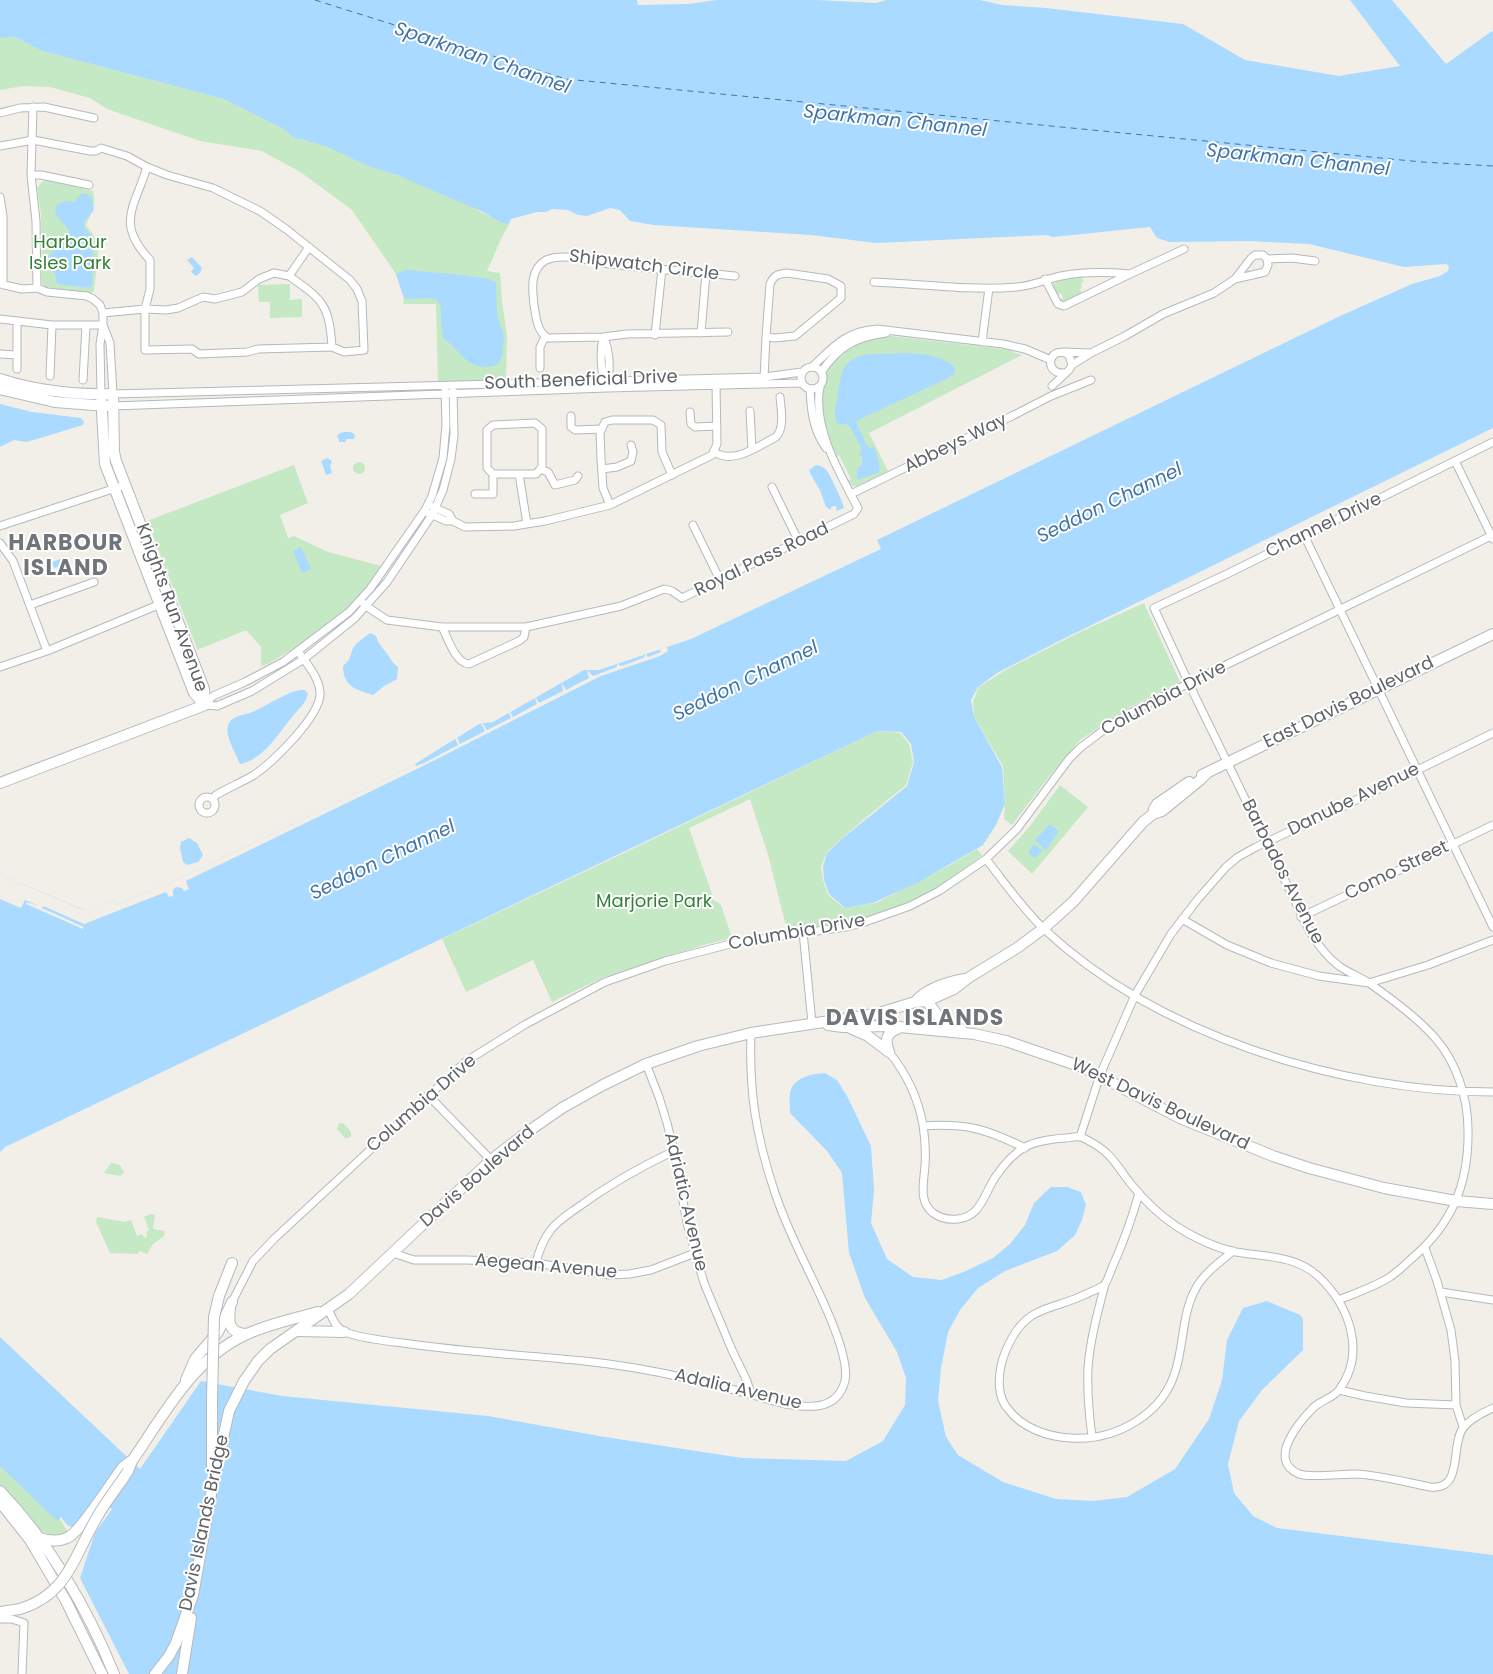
<!DOCTYPE html>
<html>
<head>
<meta charset="utf-8">
<style>
  body { margin:0 }
  canvas { display:block; background:#f1efe8 }
</style>
</head>
<body>
<canvas width="1493" height="1674"></canvas>
<script>
const c = document.querySelector('canvas').getContext('2d');
c.lineJoin = 'round';
function paint(path, color) {
  c.fillStyle = color;
  c.fill(path, 'evenodd');
}
function stroke(path, color, width, dash) {
  c.strokeStyle = color;
  c.lineWidth = width;
  c.lineCap = dash ? 'butt' : 'round';
  c.setLineDash(dash || []);
  c.stroke(path);
}
function write(font, color, halo, rows, align = 'center') {
  c.font = font + ' Poppins,sans-serif';
  c.lineWidth = 4;
  c.setLineDash([]);
  c.textBaseline = 'middle';
  c.strokeStyle = halo;
  c.fillStyle = color;
  for (const [text, x, y, turn = 0] of rows) {
    c.save();
    c.translate(x, y);
    c.rotate((+turn || 0) * Math.PI / 180);
    c.textAlign = isNaN(turn) ? turn : align;
    if (halo) c.strokeText(text, 0, 0);
    c.fillText(text, 0, 0);
    c.restore();
  }
}
const green = new Path2D(`
  M15,37L42,51L224,99L285,130L295,139C320,138 345,156 367,165C377,169 387,171 396,175C419,183 442,193 464,203C476,209 498,222 509,224L501,239L487,271L500,273L502,301L507,336L506,379L438,382L436,304H403L404,298L396,274L352,210L302,173L262,151L200,141L107,109L90,98L50,87L23,86L0,90V38Z
  M46,180L93,191C96,207 92,211 86,225L96,239L98,252L94,291L91,293L45,287L42,283L41,214L37,188L42,182Z
  M1079,277H1082L1084,282L1081,283L1082,288L1080,289L1082,295L1066,302L1060,301L1059,300L1063,298L1061,293L1056,295L1053,284L1059,281Z
  M290,284V300L302,299V317L270,318V302H259L258,285Z
  M891,336L1013,350L1012,352L1022,355L869,433L888,471L857,486H853L848,481L851,479L839,455L837,456C826,431 822,418 821,391C831,381 824,374 829,366C837,353 857,341 871,338C877,336 885,336 891,336Z
  M353 468a6 6 0 1 1 12 0a6 6 0 1 1-12 0Z
  M294,465L308,503L280,515L288,538L294,536L328,552L381,566L366,590L348,610L308,640L268,664L261,666V647L247,631H244L199,649L198,651L147,521Z
  M1144,603L1180,682L1130,707L1080,740L1047,779L1012,825L1004,819L1005,804L1003,766L974,717L973,701L979,687L1007,669L1080,632Z
  M877,731L900,733L909,744L913,762L906,785L857,825L827,852L821,867L823,880L828,895L844,908L876,903L943,869L977,849L982,855L938,888L909,903L861,921L787,930L769,858L750,799L689,828L714,900L721,905L732,938L707,944L604,977L552,1002L533,960L466,992L442,939L622,854Z
  M1060,785L1088,807L1032,874L1008,851L1030,826Z
  M339,1123H343L351,1132V1136L348,1138H345L337,1129Z
  M111,1163L120,1165L124,1172L120,1176L104,1173Z
  M151,1214L155,1215L153,1229L165,1231L164,1236L153,1244L147,1254L139,1251L138,1254L110,1253L96,1222L97,1217L125,1222L131,1220L137,1236L142,1234L145,1238L147,1237L146,1232L149,1230L144,1217Z
  M0,1465L58,1516L68,1532L61,1535H53L41,1531L0,1485Z`);
const water = new Path2D(`
  M0,0H637L638,5L688,4L717,0H817L876,3L887,0H980L1002,5L1046,8L1183,24L1245,60L1339,76L1400,66L1350,0H1392L1446,64L1492,31L1493,32V428L1059,641L997,673L978,687L971,700L974,717L1002,767L1005,804L996,825L983,845L919,882L873,903L845,908L829,894L824,880L823,867L827,853L843,838L907,786L914,762L911,744L901,732L877,731L5,1147L0,1152V870L3,876L85,910L114,900L116,905L180,878L246,847L415,764L479,724L493,722L584,670H599L691,639L881,549L877,540L1338,317L1412,284L1440,276L1448,271L1449,266L1446,264L1404,267L1309,244L1250,241L1170,242L1157,238L1150,227L1053,237L1046,235L876,243L811,235L654,225L630,221L620,210L610,208L587,216L578,215L568,210L552,209L546,212H537L511,219L509,224C499,223 492,217 483,212L397,175L368,166L328,147L301,139H295L285,130L224,99L42,51L15,37L0,38Z
  M82,193L91,196L94,210L84,222V227L93,238L92,285L89,288L57,284L55,274L46,262C50,251 58,248 68,243C74,225 60,226 55,211L57,205L65,201L74,202Z
  M192,257L202,268L200,273L196,276L191,272L194,268L187,260Z
  M406,270L463,275L488,279L496,282L497,315L504,336L502,356L497,365C467,373 464,353 443,338L441,320V307L437,300C427,295 415,301 404,298L396,274Z
  M871,354C897,354 936,348 955,368L954,374L946,379L856,421L867,446L870,448L874,447C876,451 880,466 880,470L877,473L860,479L857,478V469L862,465V456L859,454L862,449L849,425L837,423C833,412 836,406 838,395C841,371 843,357 871,354Z
  M0,404L32,412L81,418L84,422L83,425L27,442L14,440L0,447Z
  M351,432L355,435L354,439H346V442H339V439L337,437C339,431 345,432 351,432Z
  M327,458L332,461L330,466L332,473L326,475L321,461Z
  M816,465C821,466 824,467 827,471C830,475 844,504 844,508L836,511L837,507L834,506L831,507V510L826,507L820,490L811,475L809,470Z
  M301,547L311,569L302,573L293,551Z
  M66,557L68,563L54,568L52,562Z
  M370,633L376,636C379,646 382,646 387,654C391,659 392,663 398,667L397,679L384,686L373,695C356,690 343,686 343,666L349,660L353,648L357,643Z
  M300,690H305L308,694C305,705 298,709 292,717C278,734 263,760 240,764C236,753 223,734 229,723C233,716 243,715 250,713C267,706 282,694 300,690Z
  M1050,824L1059,831L1046,850L1035,840Z
  M189,838L197,843L203,855L198,862L187,865L183,862L180,848L181,842Z
  M1034,844L1043,851L1035,858L1028,853Z
  M825,1073L837,1080L847,1096L871,1146L874,1190L871,1223L887,1259L913,1277L942,1280L966,1271L993,1258L1010,1244L1025,1225L1034,1203L1051,1187H1067L1081,1192L1086,1205L1082,1220L1075,1235L1057,1251L1005,1271L978,1288L960,1310L948,1332L941,1368L938,1401L946,1437L958,1455L1003,1482L1056,1499L1094,1501L1127,1497L1175,1469L1209,1419L1222,1380L1227,1340L1243,1308L1267,1301L1300,1315L1303,1319V1350L1262,1390L1239,1421L1228,1464L1234,1493L1253,1516L1277,1528L1493,1555V1674H129L80,1578L95,1533L112,1509L109,1507L73,1527L68,1526L61,1517L57,1521L0,1466V1337L140,1469L201,1381L282,1396L488,1416L605,1437L742,1458L846,1461L883,1441L905,1405L906,1378L897,1352L865,1298L849,1253L842,1173L827,1151L790,1113C790,1107 789,1099 790,1093C793,1077 812,1074 825,1073Z`);
const pier = new Path2D(`
  M667,647L668,651L660,656L601,676L421,767L186,881L189,889L184,891L182,888L176,887L173,890V896L169,897L166,892L84,924L43,906L42,908L84,927L83,929L26,904V902L39,906L25,900L21,908L0,899V870L3,876L84,910L114,900L116,905L180,878L246,847L415,764L416,766L422,764L458,745L455,738L457,737L460,744L485,731L481,724H483L487,730L511,718L509,713L510,712L513,717L537,704L535,699L536,698L539,703L563,691L562,683L566,690L589,678L587,670L593,676L617,667V664L622,666L643,658L646,654L648,657L661,652L660,649Z`);
const ferry = new Path2D(`
  M315,0L566,79L1422,162L1493,166`);
const street = new Path2D(`
  M33,107L31,175L36,221L37,288
  M0,113L20,108L44,107L94,118
  M0,146L33,140L90,151H96L101,148L127,156L147,167L167,175L213,188L260,211L286,229L350,280L357,289L362,301L364,350L344,352L332,347L258,349L247,352L199,354L192,349L145,350V309L150,289V260C115,223 135,207 147,167
  M31,175H41L89,185
  M0,197L3,216V285
  M1267,259L1292,258L1315,261
  M787,273L828,279L841,286V298L795,336L775,338L766,337L770,284C774,275 778,274 787,273Z
  M1130,274L1184,249
  M289,276C323,300 329,304 332,347
  M874,282C921,284 970,291 1017,287C1032,286 1046,279 1061,276C1084,271 1107,272 1130,274L1064,306L1058,304L1045,279
  M0,284L22,289L37,288L47,292L87,296L93,299L100,305L103,313V325L100,344L101,394
  M103,313L145,309L166,310L178,308L203,297L215,299L242,292L259,279L274,273L289,276L309,247
  M0,319L52,325H103
  M17,321V369
  M103,325L110,343L113,394L764,377L802,372
  M728,332L627,334L603,337L548,338C537,332 536,317 534,305C532,289 530,269 546,260C551,258 556,257 561,257C577,256 593,262 610,264C651,269 693,272 735,276
  M701,333L706,273
  M655,335L662,269
  M603,337C600,353 600,367 605,383
  M604,337C610,353 610,366 608,383
  M982,342L989,288
  M1064,352L1090,353
  M0,354L17,355
  M1072,365L1091,353L1125,336L1163,314L1214,293L1235,279L1251,258L1255,255H1263L1267,259L1268,265L1265,272L1235,279
  M801 378a11 11 0 1 1 22 0a11 11 0 1 1-22 0Z
  M812,367C833,347 846,331 877,329L1003,344L1025,349L1051,360
  M540,368V347L545,337
  M822,371C839,346 856,337 886,333
  M50,376L52,325
  M764,379L766,337
  M83,380L86,326
  M1052,386L1069,370L1072,365L1069,355C1049,343 1042,375 1065,373
  M810,389C811,411 813,430 826,448
  M113,406L607,388L801,383
  M750,411L752,449
  M690,412L691,424L695,427L717,426
  M571,416V427L575,430L602,429
  M535,423L542,429V467L536,474H493L487,468V430L493,425Z
  M714,452C734,465 758,446 776,437C785,427 781,410 780,397
  M1455,461L1493,539
  M540,469L548,472L555,485L575,480L578,476
  M602,469L617,467L631,461L633,452L631,445
  M519,474L527,524
  M772,487L799,542
  M475,494H493V474
  M851,494L1014,415L1051,396L1091,380
  M610,505L603,488L601,459L600,432L605,422L612,420H653L661,425L662,452L672,475
  M433,507L449,514L453,521L465,527L514,526L545,521L610,505L712,455L717,444L716,383
  M428,513L446,521H453
  M693,525L720,580
  M0,526L125,485
  M1304,535L1493,927
  M0,543L13,561L47,651L163,603
  M360,600L366,606L387,620L442,627H526L621,606L664,589L672,591L682,598L854,514L858,508C840,474 812,427 820,387
  M30,605L94,582
  M442,627C448,638 455,663 469,664L519,641L524,637L526,627
  M0,667L47,651
  M205,705L217,706L252,691L304,659L355,618L387,582L432,515L443,490L451,459L454,435L453,390
  M205,705L213,696L245,682L283,662L349,612L370,589L425,510L432,496L443,458L446,425L445,389
  M199 805a8 8 0 1 1 16 0a8 8 0 1 1-16 0Z
  M213,799L216,795C228,788 242,782 254,775C272,763 322,715 320,692C319,677 306,663 298,651
  M986,859C1005,883 1022,908 1044,929C1157,1035 1341,1092 1493,1092
  M1301,917L1493,825
  M1182,919L1227,945L1271,963L1319,976L1369,983L1428,965L1493,940
  M803,932L812,1023
  M889,1052C906,1073 918,1097 923,1125C925,1138 926,1152 925,1165C924,1182 918,1201 933,1213C940,1218 949,1220 958,1219C982,1216 984,1193 996,1176C1003,1166 1014,1153 1025,1147C1036,1141 1052,1139 1065,1138C1069,1138 1075,1136 1080,1137C1081,1137 1088,1140 1089,1141C1112,1153 1116,1165 1131,1184C1144,1200 1158,1214 1176,1226C1193,1237 1216,1248 1236,1252C1265,1257 1295,1255 1318,1276C1349,1305 1367,1352 1339,1390C1333,1398 1322,1400 1314,1407C1300,1421 1266,1460 1299,1474C1309,1478 1341,1474 1355,1474C1380,1475 1405,1482 1430,1487C1464,1491 1450,1446 1463,1428C1469,1420 1484,1412 1493,1408
  M646,1064L659,1097L667,1123L674,1151L687,1223L704,1283L732,1350L747,1381L751,1394
  M428,1095L491,1160
  M923,1126C967,1123 986,1129 1025,1148
  M1080,1137L1100,1075L1135,995L1171,934L1198,899L1226,867L1238,857L1256,847L1342,807L1493,733
  M1139,1193C1132,1219 1123,1243 1112,1268C1110,1272 1108,1281 1104,1285C1099,1289 1090,1292 1084,1295C1055,1309 1029,1306 1012,1338C1007,1347 1003,1356 1001,1366C998,1380 998,1398 1008,1409C1022,1428 1048,1437 1071,1438C1116,1441 1164,1414 1176,1369C1184,1343 1182,1313 1196,1288C1204,1273 1220,1262 1233,1251
  M1425,1248L1437,1281L1451,1330L1455,1361L1456,1405L1463,1427
  M393,1253L414,1260H467L536,1263L609,1275L629,1274L651,1270L695,1253
  M536,1263C539,1251 543,1240 550,1231C557,1221 567,1215 577,1208C607,1186 640,1167 674,1151
  M1441,1292L1493,1300
  M1338,1300C1356,1293 1374,1287 1390,1277C1397,1272 1404,1266 1410,1260C1452,1225 1469,1184 1468,1130C1468,1099 1457,1063 1436,1039C1418,1018 1392,999 1369,983C1360,977 1349,973 1339,966C1327,957 1318,945 1310,932L1192,690L1154,608L1229,573L1493,442
  M232,1302L253,1261L275,1238L452,1074L468,1060L526,1024L605,982L665,961L738,942L846,927L862,923L910,906L939,891L986,859L1017,829L1069,759L1080,748L1109,726L1130,713L1195,680L1493,535
  M328,1309C332,1317 335,1327 343,1331C357,1338 386,1341 403,1343C463,1352 524,1355 584,1361C653,1368 719,1385 785,1404C809,1408 837,1411 845,1381C851,1352 813,1281 800,1253C791,1234 782,1214 775,1193C756,1136 749,1093 751,1033
  M1339,1390L1365,1396L1406,1403L1456,1405
  M1092,1437C1089,1414 1087,1391 1088,1368C1090,1340 1098,1311 1105,1284
  M0,1619H12L24,1623L22,1674`);
const secondary = new Path2D(`
  M0,379C37,391 74,395 113,394L114,452L116,461L204,689L205,705
  M0,389L55,402L107,406
  M101,394L105,464L194,693L205,705
  M1202,775L1493,634
  M0,783L205,705
  M1153,814L1154,809L1157,804L1189,782
  M927,1001L941,1020L961,1029
  M915,1002C927,988 948,982 965,979
  M828,1025L843,1027L889,1026L974,1034L1006,1041L1082,1067L1180,1118L1273,1156L1309,1168L1384,1188L1456,1201L1493,1204
  M850,1028L868,1036L889,1052
  M889,1052C884,1040 887,1032 899,1028
  M219,1296L232,1263
  M230,1308C228,1323 229,1333 246,1334
  M298,1331L344,1332
  M186,1380L195,1359L218,1332L232,1302
  M212,1398V1468
  M128,1471L132,1461C163,1416 193,1359 245,1335C268,1324 294,1319 318,1312
  M0,1491C48,1541 88,1609 114,1674
  M0,1502L30,1540L66,1601L102,1674
  M40,1538C49,1541 58,1542 67,1538C80,1533 112,1481 123,1467L131,1461
  M0,1612L20,1609
  M155,1674L169,1656L176,1643L193,1595L212,1489L229,1411L244,1381L258,1361L270,1349L349,1294L491,1160L526,1133L562,1108L603,1085L646,1064L698,1046L751,1033L876,1014L915,1002L927,1001L954,989L968,978L1017,948L1044,928L1073,902L1143,822L1153,814L1162,811L1200,780L1206,774
  M182,1674L191,1618`);
const secondaryBridge = new Path2D(`
  M212,1398L214,1317L219,1296
  M20,1609C68,1594 73,1558 96,1519C105,1502 118,1487 128,1471`);
const parkNames = [
  ["Harbour",70,243],
  ["Isles Park",70,264],
  ["Marjorie Park",654,902]
];
const streetNames = [
  ["Shipwatch Circle",644,266,7],
  ["South Beneficial Drive",581,381,-2],
  ["Abbeys Way",956,444,-26],
  ["Channel Drive",1324,526,-26],
  ["Royal Pass Road",762,560,-26],
  ["Knights Run Avenue",171,608,70],
  ["Columbia Drive",1164,699,-28],
  ["East Davis Boulevard",1349,703,-26],
  ["Danube Avenue",1354,800,-26],
  ["Como Street",1397,871,-26],
  ["Barbados Avenue",1282,872,63],
  ["Columbia Drive",797,933,-10],
  ["Columbia Drive",422,1104,-41],
  ["West Davis Boulevard",1160,1105,25],
  ["Davis Boulevard",478,1177,-41],
  ["Adriatic Avenue",685,1202,77],
  ["Aegean Avenue",546,1267,5],
  ["Adalia Avenue",738,1390,13],
  ["Davis Islands Bridge",205,1523,-78]
];
const waterNames = [
  ["Sparkman Channel",482,59,19],
  ["Sparkman Channel",895,122,6],
  ["Sparkman Channel",1298,161,6],
  ["Seddon Channel",1110,504,-26],
  ["Seddon Channel",746,682,-26],
  ["Seddon Channel",383,861,-26]
];
const districtNames = [
  ["HARBOUR",66,544],
  ["ISLAND",66,569],
  ["DAVIS ISLANDS",915,1019]
];
paint(green, '#c5e8c5');
paint(water, '#aadaff');
paint(pier, '#f1efe8');
stroke(ferry, '#4174aa', 1, [6, 5]);
stroke(street, '#b5b8bc', 9);
stroke(secondary, '#b6babf', 12);
stroke(street, '#fff', 7);
stroke(secondary, '#fff', 10);
stroke(secondaryBridge, '#b6babf', 12, []);
stroke(secondaryBridge, '#fff', 10);
write('18px', '#348238', '#fff', parkNames);
write('18px', '#5f6368', '#fff', streetNames);
write('italic 19px', '#4174aa', '#fff', waterNames);
c.letterSpacing = '1px';
write('bold 22px', '#70757a', '#fff', districtNames);
c.letterSpacing = '0px';
</script>
</body>
</html>
